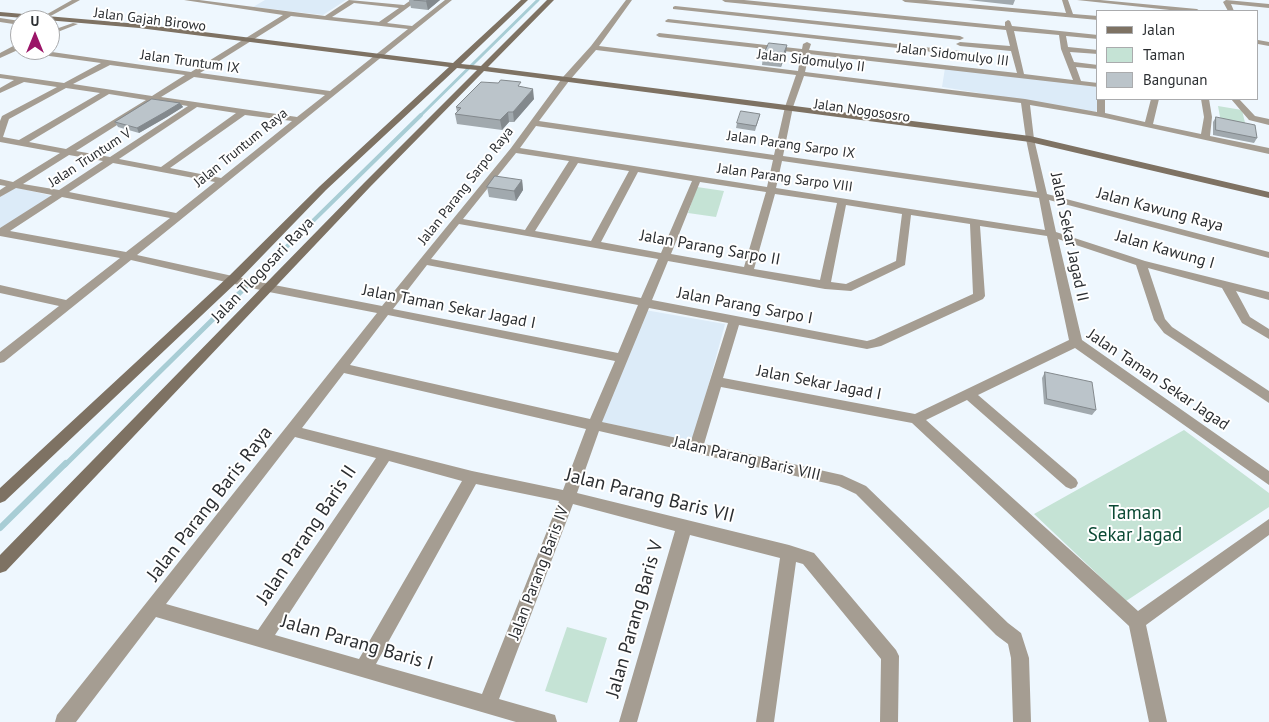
<!DOCTYPE html>
<html>
<head>
<meta charset="utf-8">
<style>
  body { margin:0 }
  #map { position:relative; width:1269px; height:722px; overflow:hidden; background:#eef7fe; font-family:"PT Sans",sans-serif }
  canvas { display:block }
  .legend { position:absolute; left:1096px; top:10px; width:162px; height:90px; box-sizing:border-box; background:#fff; border:1px solid #aaabad; margin:0; padding:6px 9px; list-style:none; font-size:15px; color:#2b2e31 }
  .legend li { display:flex; align-items:center; gap:10px; height:25px }
  .legend b { width:25px; border:1px solid #aaabad }
  .north { position:absolute; left:10px; top:10px; width:50px; height:50px; box-sizing:border-box; background:#fff; border:1px solid #aaabad; border-radius:50%; rotate:0deg; font-size:14px; font-weight:700; line-height:20px; text-align:center; color:#2b2e31 }
  .north::after { content:''; display:block; margin:auto; width:18px; height:22px; background:#9b1568; clip-path:polygon(50% 0,100% 100%,50% 72%,0 100%) }
</style>
</head>
<body>
<div id="map">
<canvas width="1269" height="722"></canvas>
<ul class="legend">
<li><b style="height:6px;background:#7e7263"></b>Jalan</li>
<li><b style="height:14px;background:#c5e3d5"></b>Taman</li>
<li><b style="height:14px;background:#bbc4ca"></b>Bangunan</li>
</ul>
<div class="north">U</div>
</div>
<script>
const c = document.querySelector('canvas').getContext('2d');
c.lineJoin = 'round';
function paint(path, color) {
  c.fillStyle = color;
  c.fill(path, 'evenodd');
}
function stroke(path, color, width, dash) {
  c.strokeStyle = color;
  c.lineWidth = width;
  c.lineCap = dash ? 'butt' : 'round';
  c.setLineDash(dash || []);
  c.stroke(path);
}
function write(font, color, halo, rows, align = 'center') {
  c.font = font + ' "PT Sans",sans-serif';
  c.lineWidth = 4;
  c.setLineDash([]);
  c.textBaseline = 'middle';
  c.strokeStyle = halo;
  c.fillStyle = color;
  for (const [text, x, y, turn = 0] of rows) {
    c.save();
    c.translate(x, y);
    c.rotate((+turn || 0) * Math.PI / 180);
    c.textAlign = isNaN(turn) ? turn : align;
    if (halo) c.strokeText(text, 0, 0);
    c.fillText(text, 0, 0);
    c.restore();
  }
}
const built = new Path2D(`
  M265,0H346L323,15L253,7Z
  M945,68L1094,86L1098,87V99H1100V101L1096,112L942,87Z
  M15,187L52,196L0,230V197Z
  M645,310L725,324L693,442L601,422Z`);
const green = new Path2D(`
  M1218,106L1242,110L1246,127L1221,122Z
  M697,187L724,191L716,217L688,213Z
  M1184,430L1269,493V507L1126,601L1034,514Z
  M567,627L607,638L587,703L545,691Z`);
const streamFar3 = new Path2D(`
  M420,116L538,0`);
const streamFar2 = new Path2D(`
  M266,267L421,115`);
const streamFar1 = new Path2D(`
  M65,465L267,266`);
const stream = new Path2D(`
  M0,528L66,463`);
const street = new Path2D(`
  M72,0H80L47,18L42,17Z
  M184,0H199L325,16L349,0L404,5L411,0H418L387,23L412,26L445,0H452L137,255L269,284L382,306L511,148L563,77L591,46L626,0H632L599,46L798,71L801,53L659,37L656,35L659,33L802,49L803,44L807,42L811,44L809,50L1017,73L1011,51L960,46L956,44L960,42L1010,46L1006,30L725,2L722,0H744L1005,26V22L1008,20L1010,21L1012,26L1098,35V39L1066,36L1068,47L1098,50V54L1070,52L1074,62L1098,65V69L1076,67L1081,81L1098,83V87L809,54L805,72L1025,99L1097,112V99H1105V113L1145,122L1151,99H1159L1153,124L1201,134L1204,117L1201,99H1209L1212,117L1210,136L1269,148V154L1101,117L1030,105L1034,139L1047,194L1269,252V258L1049,200L1056,232L1145,261L1269,292V300L1236,291L1250,317L1269,329V339L1242,323L1222,288L1148,268L1165,319L1172,327L1269,391V403L1164,333L1154,320L1136,265L1058,239L1082,340L1269,471V485L1075,348L978,395L1076,479L1078,483L1076,487L1071,489L1066,487L967,400L926,420L1138,611L1269,519V535L1146,625L1167,722H1149L1129,626L912,423L721,387L704,444L842,475L866,486L1008,623L1021,633L1029,658L1031,722H1013L1011,658L1008,644L996,635L856,494L839,486L599,431L577,493L789,545L814,553L896,650L899,656L898,722H880L881,659L803,564L796,562L774,722H756L780,558L690,535L637,722H619L675,531L573,504L499,699L555,715L557,722H516L156,617L76,722H55L57,715L377,313L269,292L131,260L4,362L0,363V352L59,306L0,293V285L66,300L120,258L0,236V228L52,195L16,188L0,197V190L6,186L0,185V179L13,182L60,153L0,142V121L2,116L57,87L24,82L0,93V88L14,80L0,78V74L64,83L101,63L42,55L41,53L45,51L191,72L283,15ZM354,3L399,8L379,22L332,17ZM291,16L408,29L330,91L200,73ZM1014,31L1059,35L1061,49L1073,80L1024,74ZM596,50L796,75L785,107L774,155L539,121L569,81ZM110,65L185,75L152,96L73,84ZM804,76L1021,103L1026,139L1037,192L783,156L793,107ZM194,77L325,95L297,117L161,97ZM66,88L100,93L19,140L3,137L9,119ZM109,94L146,100L66,149L29,142ZM155,101L188,106L110,157L76,151ZM197,107L236,113L161,167L119,159ZM245,115L292,121L221,178L170,168ZM536,126L773,160L767,187L520,148ZM516,153L569,161L525,230L463,219ZM69,155L103,161L59,190L23,184ZM782,161L1039,198L1045,230L776,188ZM113,163L215,182L176,213L69,192ZM578,163L629,171L591,241L535,231ZM638,172L692,181L661,253L601,242ZM700,182L766,192L744,267L671,254ZM775,194L837,203L820,280L754,269ZM62,197L170,218L126,252L10,231ZM846,205L902,214L896,261L846,284L831,282ZM911,215L970,224L973,294L874,339L867,341L652,300L668,261L825,289L851,291L905,265ZM459,224L658,259L641,298L431,259ZM980,226L1047,236L1069,340L915,414L723,378L739,325L867,349L881,346L983,299L985,296ZM427,265L638,305L618,353L393,309ZM649,308L728,323L691,441L602,422ZM388,315L615,361L590,419L350,365ZM344,373L586,429L563,490L472,471L302,428ZM295,437L376,458L258,630L166,604ZM389,461L462,481L359,659L275,635ZM476,484L559,501L482,694L376,664Z
  M902,0H926L1066,13L1062,0H1068L1073,14L1098,16V20L905,2Z
  M1077,0H1100L1197,9L1200,11H1179Z
  M1226,0L1269,4V8L1231,4L1234,11H1228L1223,2Z
  M675,6L960,36L964,38L960,40L673,9V7Z
  M0,18L20,21V25L0,22Z
  M668,19L960,51L964,53L960,55L666,22L665,21Z
  M73,23L78,24L50,35V31Z
  M1258,40L1269,42V46L1258,44Z
  M17,44H20V49L0,58V53Z
  M1231,99H1239L1255,116L1269,119V125L1249,120Z`);
const secondary = new Path2D(`
  M521,0H528L461,64L481,66L547,0H554L488,67L1030,136L1269,192V198L1030,142L484,71L370,187L6,571L0,573V555L364,183L477,70L457,68L326,190L237,282L5,501L0,503V488L229,276L320,186L449,67L139,28L0,16V12L139,24L453,63Z`);
const wall = new Path2D(`
  M409,0H440L428,10L411,8Z
  M968,0H1015L1013,5Z
  M786,53L781,67L762,65L763,56Z
  M521,87L534,99L514,122H509L502,130L457,124L455,114L457,112L456,107Z
  M180,103L183,107L167,117L139,133L118,127L115,122Z
  M760,114L759,118L755,131L736,128L737,123Z
  M1216,117L1257,138L1254,143L1213,135V122Z
  M522,180L523,190L516,201L489,197L487,187Z
  M1045,372L1096,410L1092,415L1044,404L1042,378Z`);
const shadedWall = new Path2D(`
  M428,0H440L428,10L426,1Z
  M787,45L786,53L781,67L782,58Z
  M533,89L534,99L514,122L513,112Z
  M180,103L183,107L167,117L139,133L137,128Z
  M508,112L509,122L502,130L500,120Z
  M522,180L523,190L516,201L514,191Z`);
const building = new Path2D(`
  M414,0H428L426,1Z
  M769,43L787,45L782,58L763,56Z
  M501,80L521,82L518,86L533,89L513,112H508L500,120L455,114L461,108L456,107L481,82L498,83Z
  M152,99L180,103L165,112L137,128L115,122Z
  M741,111L760,114L756,126L737,123Z
  M1216,117L1255,125L1257,138L1216,130Z
  M495,176L522,180L514,191L487,187Z
  M1045,372L1092,382L1096,410L1047,399Z`);
const farStreetnames = [
  ["Jalan Gajah Birowo",150,20,7],
  ["Jalan Sidomulyo III",953,55,7],
  ["Jalan Sidomulyo II",811,61,7],
  ["Jalan Truntum IX",190,62,8],
  ["Jalan Nogososro",862,111,8],
  ["Jalan Parang Sarpo IX",791,145,8],
  ["Jalan Truntum Raya",241,148,-39],
  ["Jalan Truntum V",90,158,-33],
  ["Jalan Parang Sarpo VIII",785,178,8],
  ["Jalan Parang Sarpo Raya",466,186,-52]
];
const streetNames = [
  ["Jalan Kawung Raya",1160,210,15],
  ["Jalan Sekar Jagad II",1069,237,78],
  ["Jalan Parang Sarpo II",710,248,10],
  ["Jalan Kawung I",1165,250,16],
  ["Jalan Tlogosari Raya",263,270,-46],
  ["Jalan Parang Sarpo I",745,306,11],
  ["Jalan Taman Sekar Jagad I",449,307,11],
  ["Jalan Taman Sekar Jagad",1158,380,34],
  ["Jalan Sekar Jagad I",819,383,11],
  ["Jalan Parang Baris VIII",747,459,13],
  ["Jalan Parang Baris IV",539,573,-69]
];
const nearStreetnames = [
  ["Jalan Parang Baris VII",650,496,14],
  ["Jalan Parang Baris Raya",210,504,-52],
  ["Jalan Parang Baris II",307,535,-56],
  ["Jalan Parang Baris V",635,619,-74],
  ["Jalan Parang Baris I",357,643,16]
];
const nearParknames = [
  ["Taman",1135,514],
  ["Sekar Jagad",1135,536]
];
paint(built, '#dcebf8');
paint(green, '#c5e3d5');
stroke(streamFar3, '#a8cdd5', 3);
stroke(streamFar2, '#a8cdd5', 4);
stroke(streamFar1, '#a8cdd5', 5);
stroke(stream, '#a8cdd5', 6);
paint(street, '#a59d92');
paint(secondary, '#7e7263');
paint(wall, '#a1a9ae');
paint(shadedWall, '#83898d');
paint(building, '#bbc4ca');
stroke(building, '#83898d', 1);
write('14px', '#2b2e31', '#fff', farStreetnames);
write('16px', '#2b2e31', '#fff', streetNames);
write('19px', '#2b2e31', '#fff', nearStreetnames);
write('19px', '#0b4934', '#fff', nearParknames);
</script>
</body>
</html>
